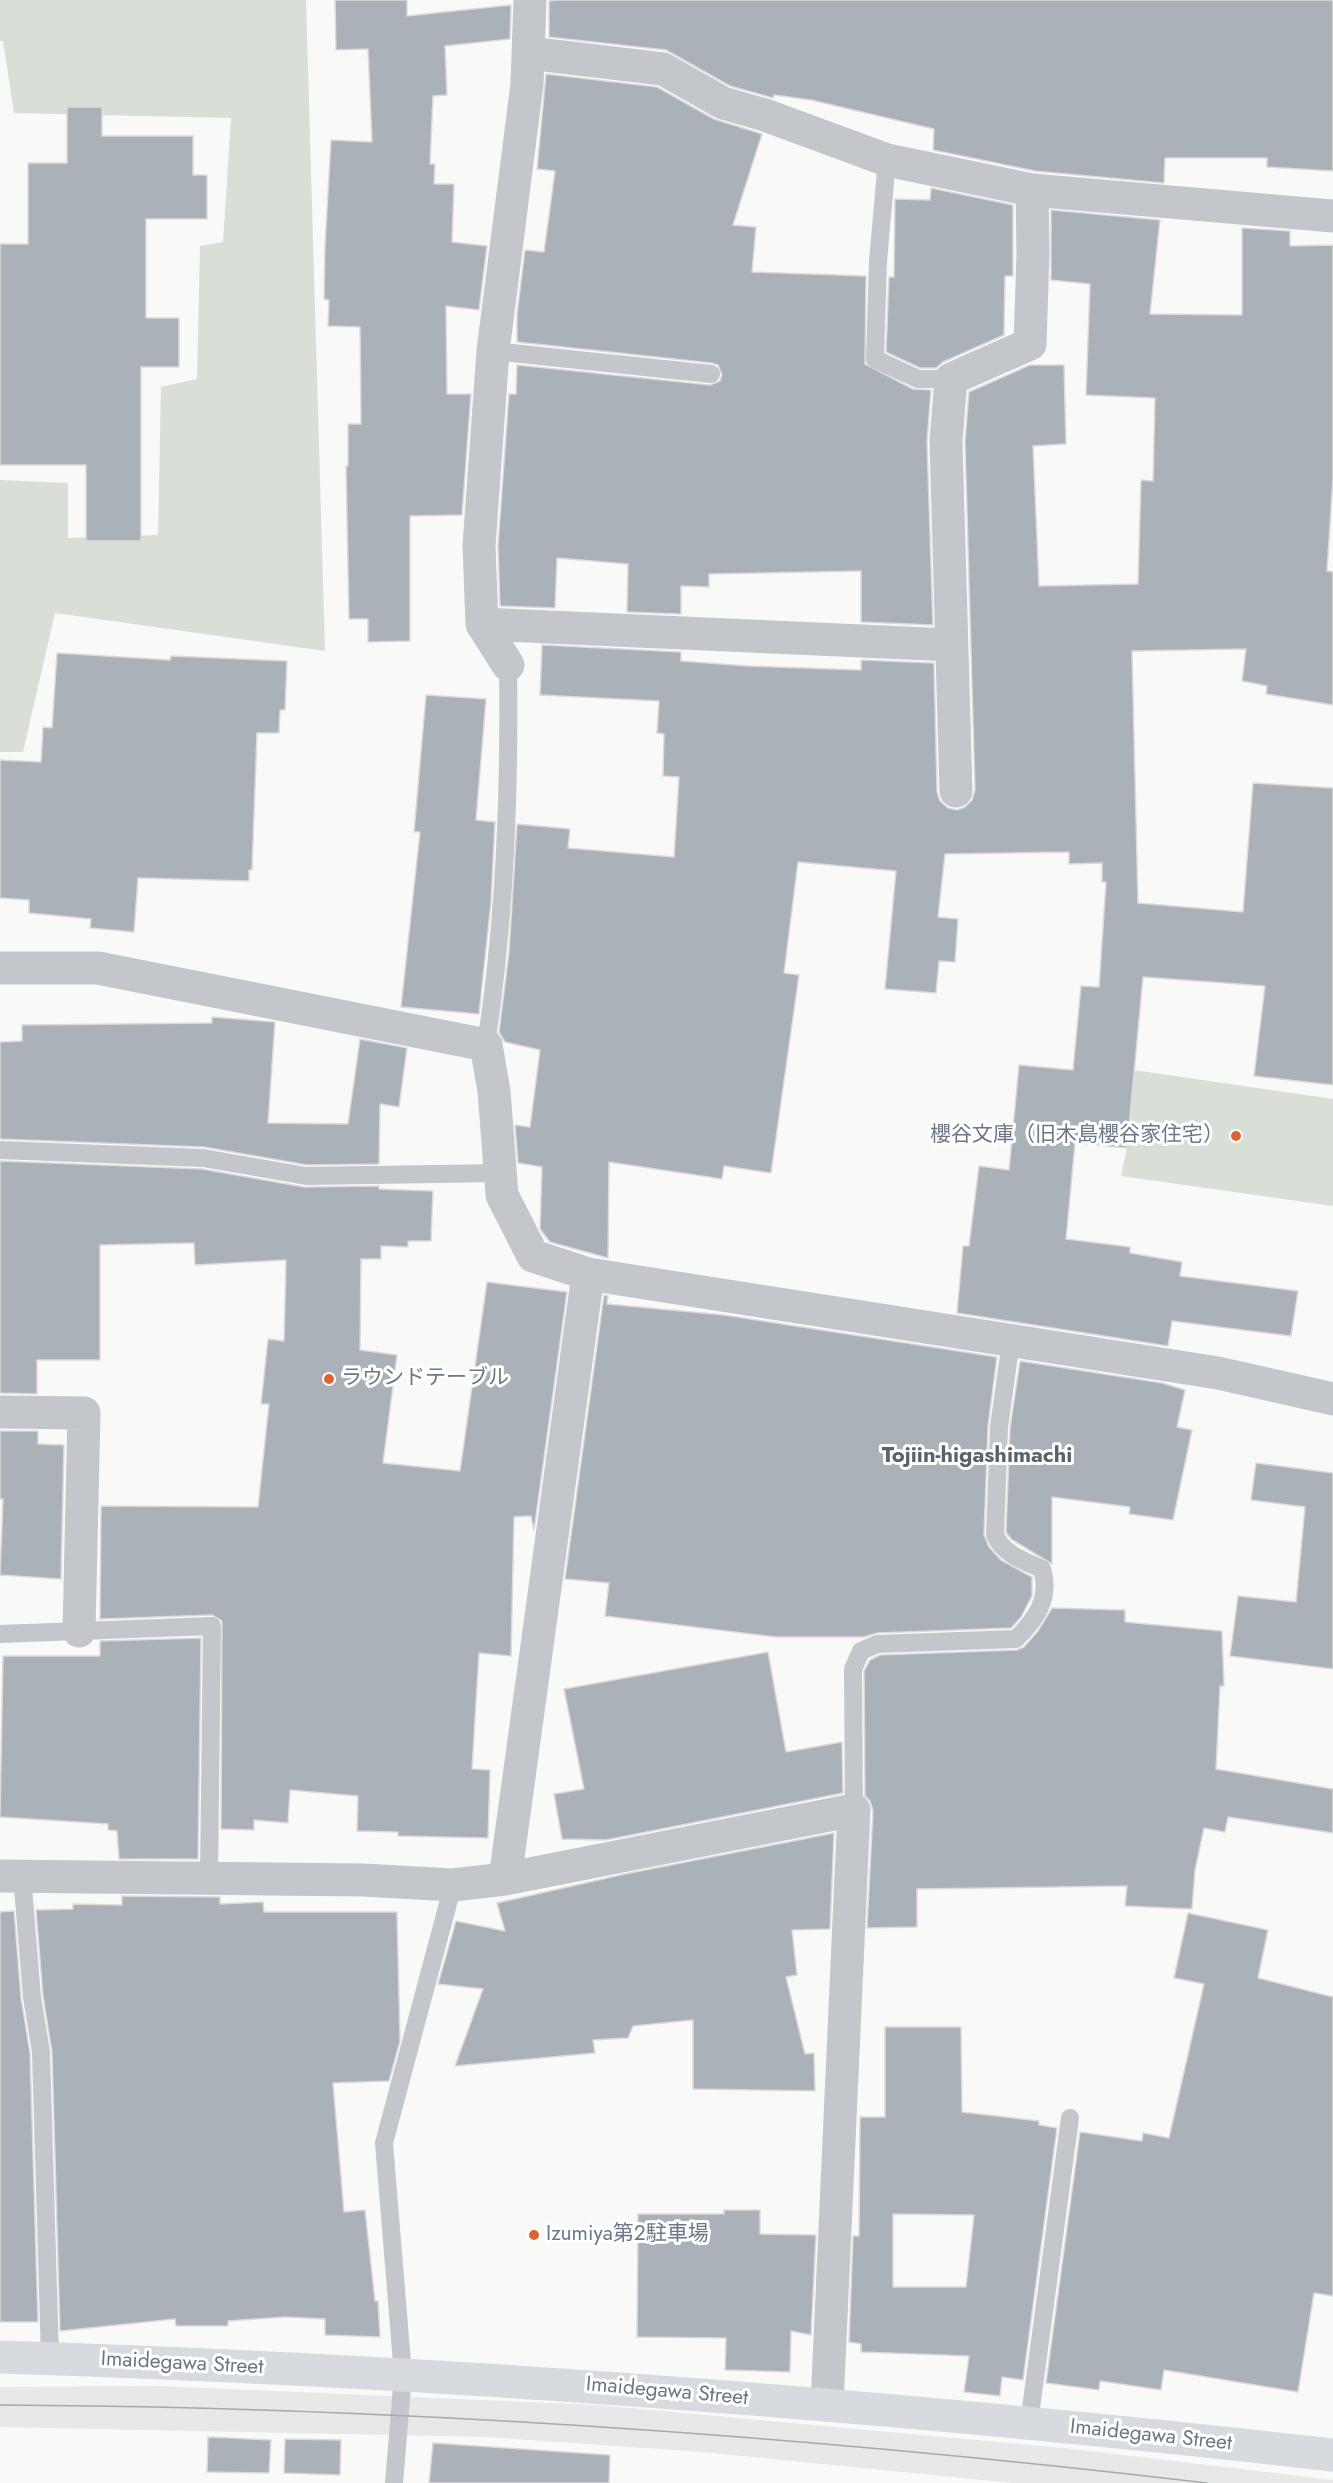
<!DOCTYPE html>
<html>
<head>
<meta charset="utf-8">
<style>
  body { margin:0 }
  canvas { display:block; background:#f9f9f7 }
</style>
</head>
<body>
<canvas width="1333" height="2483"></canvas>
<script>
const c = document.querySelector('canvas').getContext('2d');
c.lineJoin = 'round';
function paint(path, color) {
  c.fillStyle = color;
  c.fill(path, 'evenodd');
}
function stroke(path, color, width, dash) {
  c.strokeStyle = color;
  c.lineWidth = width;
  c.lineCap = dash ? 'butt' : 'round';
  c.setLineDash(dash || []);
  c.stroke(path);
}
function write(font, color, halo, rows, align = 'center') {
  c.font = font + ' Jost,"Noto Sans JP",sans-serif';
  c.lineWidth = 6;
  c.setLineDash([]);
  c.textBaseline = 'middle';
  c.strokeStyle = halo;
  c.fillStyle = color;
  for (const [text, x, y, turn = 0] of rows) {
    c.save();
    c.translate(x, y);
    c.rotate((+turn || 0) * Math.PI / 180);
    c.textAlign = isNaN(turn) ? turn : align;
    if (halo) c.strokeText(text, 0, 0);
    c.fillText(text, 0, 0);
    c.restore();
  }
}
const built = new Path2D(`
  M159,2386L597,2405L1073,2449L1333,2480V2483H1013L703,2452L486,2437L0,2427V2387Z`);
const green = new Path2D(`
  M0,0H306L325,651L55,613L23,752H0V480L68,483V538L158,535L161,387L197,379L200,246L223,242L231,118L14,113L3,41H0Z
  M1134,1070L1333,1099V1206L1121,1176L1127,1148Z`);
const building = new Path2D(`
  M335,0H407V16L511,5L510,39L445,46L447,95L433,96L430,164H435L434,184H454L452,242L487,246L479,310L446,306L447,394H471L462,515L410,516V641L368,642V619H349L346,466H348V424H361L360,327L328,326L329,300L324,299L325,245L331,140L372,142L368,49L336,50Z
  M557,0H1333V171L1267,167V158H1165L1164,183L1035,171L933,150L934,129L811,100L774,95L773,98L730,86L666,50L549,37V1Z
  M546,74L657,87L714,119L762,134L733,225L756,227L752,272L866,276L865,364L913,389L931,390L927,442L933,625L861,622V571L709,574V587L681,586V614L627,612L628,564L557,558L555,608L500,606L498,546L509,394H516L517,365L710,385L720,381L722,375L718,365L712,363L517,342V314L525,250L544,252L555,171L537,169Z
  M67,107H102V136H193V175H207V219H146V318H179V367H141V541H86V465H0V244H28V163H67Z
  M931,188L1013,205V276H1005L1004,335L943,362L936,368H920L886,352L889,277H894L895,199L930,200Z
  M1051,210L1160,220L1150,314L1242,315V228L1290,231V246L1333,245V478L1327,571L1333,572V705L1266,694L1267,686L1242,681L1246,649L1132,651L1138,903L1243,912L1253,783L1333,788V1085L1254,1076L1265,986L1143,977L1127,1148L1075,1143L1066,1239L1130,1247V1253L1182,1262L1180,1276L1298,1291L1291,1336L1172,1321L1168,1346L957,1313L963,1246H969L979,1166L1009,1170L1019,1065L1073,1070L1081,986L1099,987L1106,882H1102V863L1069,864V852L945,854L938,917L958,919L955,962L939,961L936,993L885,989L896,871L798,862L784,973L799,975L771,1173L724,1166L722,1179L609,1162L608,1258L550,1242L540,1229L542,1167L518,1163L515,1125L530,1127L540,1050L505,1042L499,1032L509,952L517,824L570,829L568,848L674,857L679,777L663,776L664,734L657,733L659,701L540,695L542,645L681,652V661L748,666L861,670V660L934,663L937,792L940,801L948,808L957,810L965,807L972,800L975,790L965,441L969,392L1030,365H1064L1066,444L1033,446L1039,586L1138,584L1141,480L1153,481L1155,398L1086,395L1090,284L1051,280Z
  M57,653L170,660L171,656L287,661L285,710H280L279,733H257L252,870H249V881L138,878L134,932L90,928L91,919L29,913V900L0,898V760L41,762L43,727L52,728Z
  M426,695L486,699L476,820L495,822L491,902L479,1014L401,1007L420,832H414Z
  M212,1017L275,1022L268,1123L348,1124L360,1039L407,1048L399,1107L380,1104L379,1164L307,1165L204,1147L0,1139V1042L22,1041V1025L212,1023Z
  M0,1161L202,1169L304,1187L379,1186V1189L433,1191L431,1241H408V1247L381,1246V1259H361L360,1350L397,1355L383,1463L460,1471L487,1282L567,1292L534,1530L531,1516L514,1517L511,1656L479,1653L472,1769L490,1770L488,1838L398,1836V1832L357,1831L358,1796L290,1790L288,1823L254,1820V1830L221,1829L222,1621L212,1615L100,1619L101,1506L258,1507L269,1404H261L268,1339L284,1341L286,1260L195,1265L194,1243L100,1245V1360H37V1394L0,1393Z
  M604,1295L608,1296L607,1304L724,1315L997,1357L988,1426L984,1535L989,1547L1001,1560L1032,1577V1596L1021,1617L1011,1628L877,1633L864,1637H775L605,1616L609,1583L565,1579Z
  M1020,1361L1162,1383L1185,1390L1177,1427L1192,1430L1173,1520L1129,1514L1130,1507L1052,1497V1564L1011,1539L1006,1532L1010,1428Z
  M0,1431H38V1444L64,1445L61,1579L0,1575L3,1499H0Z
  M1256,1463L1333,1473V1669L1230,1656L1238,1596L1296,1602L1305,1507L1251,1500Z
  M1052,1608L1125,1610V1622L1222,1631L1224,1686H1220L1216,1769L1333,1789V1833L1228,1817L1225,1832L1204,1828L1195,1870L1192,1909L1125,1906L1127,1886L917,1889V1927L867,1928L873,1811L870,1801L865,1796L864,1671L870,1660L880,1655L1017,1650L1024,1647L1038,1631Z
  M201,1638L198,1859H119L117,1831L108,1830V1824L0,1817L3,1656H100V1641Z
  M768,1652L786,1752L842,1742L843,1793L606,1840L562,1839L554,1794L584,1789L564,1689Z
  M834,1833L830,1929L792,1930L797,1975L786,1977L805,2054L814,2053L815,2091L693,2089V2020L633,2026L628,2038L593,2040L595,2053L455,2066L483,1989L438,1984L456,1921L505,1931L497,1903L625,1874Z
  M122,1896L220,1897V1904L263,1902L264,1912H397L400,2041L389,2081L333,2083L344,2212L365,2210L375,2301H378L380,2337L325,2335V2319L285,2317L228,2321V2326H176L175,2319L60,2331L52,2052L43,1996L36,1910L73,1909V1904L122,1905Z
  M14,1911L21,1998L30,2053L38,2322H0V1912Z
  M1188,1913L1268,1930L1258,1978L1333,1997V2296L1314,2293L1298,2392L1164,2370L1161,2390L1100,2381L1099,2390L1046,2383L1080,2132L1142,2141L1143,2133L1169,2138L1204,1984L1174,1978Z
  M885,2027H961L962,2112L1039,2121V2125L1057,2128L1023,2380L1002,2377L1000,2396L964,2392L969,2356L861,2352V2344L849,2342L853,2236H859L860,2117H885ZM893,2214L974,2215L966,2287H893Z
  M724,2210H760V2234L816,2235L811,2335L791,2331L790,2372L725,2370L726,2338L637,2337L638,2214H724Z
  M208,2437L271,2440L269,2473L207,2472Z
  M285,2439L341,2440L340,2475L284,2473Z
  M433,2443L610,2455L609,2483H429Z`);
const lane = new Path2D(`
  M887,160L878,261L875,359L918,379H951
  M493,351L711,374
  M486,1045C505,920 510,791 508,665
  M0,1150L203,1158L306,1176L501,1173
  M0,1634L212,1626L209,1878
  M854,1810L853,1669L861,1651L877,1644L1016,1639C1036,1619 1051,1598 1042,1569C1024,1561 1003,1554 995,1535L999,1427L1011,1341
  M22,1875L32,1997L41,2052L50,2358
  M1029,2423L1070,2118
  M394,2483L403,2375L384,2143L453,1885`);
const street = new Path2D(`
  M528,53L663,69L723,103L765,115L887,160L1032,190L1333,216
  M482,624L951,645
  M508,665L482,624L479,546L493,351L527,84L530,0
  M956,791L946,441L951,379L1030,344L1033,253L1032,190
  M0,968H98L486,1045L494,1091L502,1195L533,1256L588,1274L1218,1373L1333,1399
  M0,1412L84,1413L79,1631
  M0,1876L363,1880L453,1885L505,1879L854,1810L827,2405
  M505,1879L588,1274`);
const secondary = new Path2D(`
  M0,2357C446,2371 890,2405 1333,2455`);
const tram = new Path2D(`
  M0,2405C403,2407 807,2436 1207,2483`);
const markers = [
  [1236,1136,6,"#dc6334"],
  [329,1379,6,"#dc6334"],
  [534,2235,6,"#dc6334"]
];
const poiNames = [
  ["櫻谷文庫（旧木島櫻谷家住宅）",1224,1136,"right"],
  ["ラウンドテーブル",341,1379],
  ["Izumiya第2駐車場",546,2235]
];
const streetNames = [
  ["Imaidegawa Street",182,2364,3],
  ["Imaidegawa Street",667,2392,5],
  ["Imaidegawa Street",1151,2436,6]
];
const neighbourhoodNames = [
  ["Tojiin-higashimachi",977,1457]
];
paint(built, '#e7e8e8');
paint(green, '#d9ded6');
paint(building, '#aab1b8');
stroke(building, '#dbdbd9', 1.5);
stroke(lane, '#c3c6ca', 18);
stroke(street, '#c3c6ca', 33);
stroke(secondary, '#d7dbdf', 33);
stroke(tram, '#a4aab0', 1.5);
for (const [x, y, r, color] of markers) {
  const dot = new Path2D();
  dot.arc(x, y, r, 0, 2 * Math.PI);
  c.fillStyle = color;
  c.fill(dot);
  stroke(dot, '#fff', 2);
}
write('21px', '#6a7887', '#fff', poiNames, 'left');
write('21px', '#6a7887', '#fff', streetNames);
write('bold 22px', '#57626c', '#fff', neighbourhoodNames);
</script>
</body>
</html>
